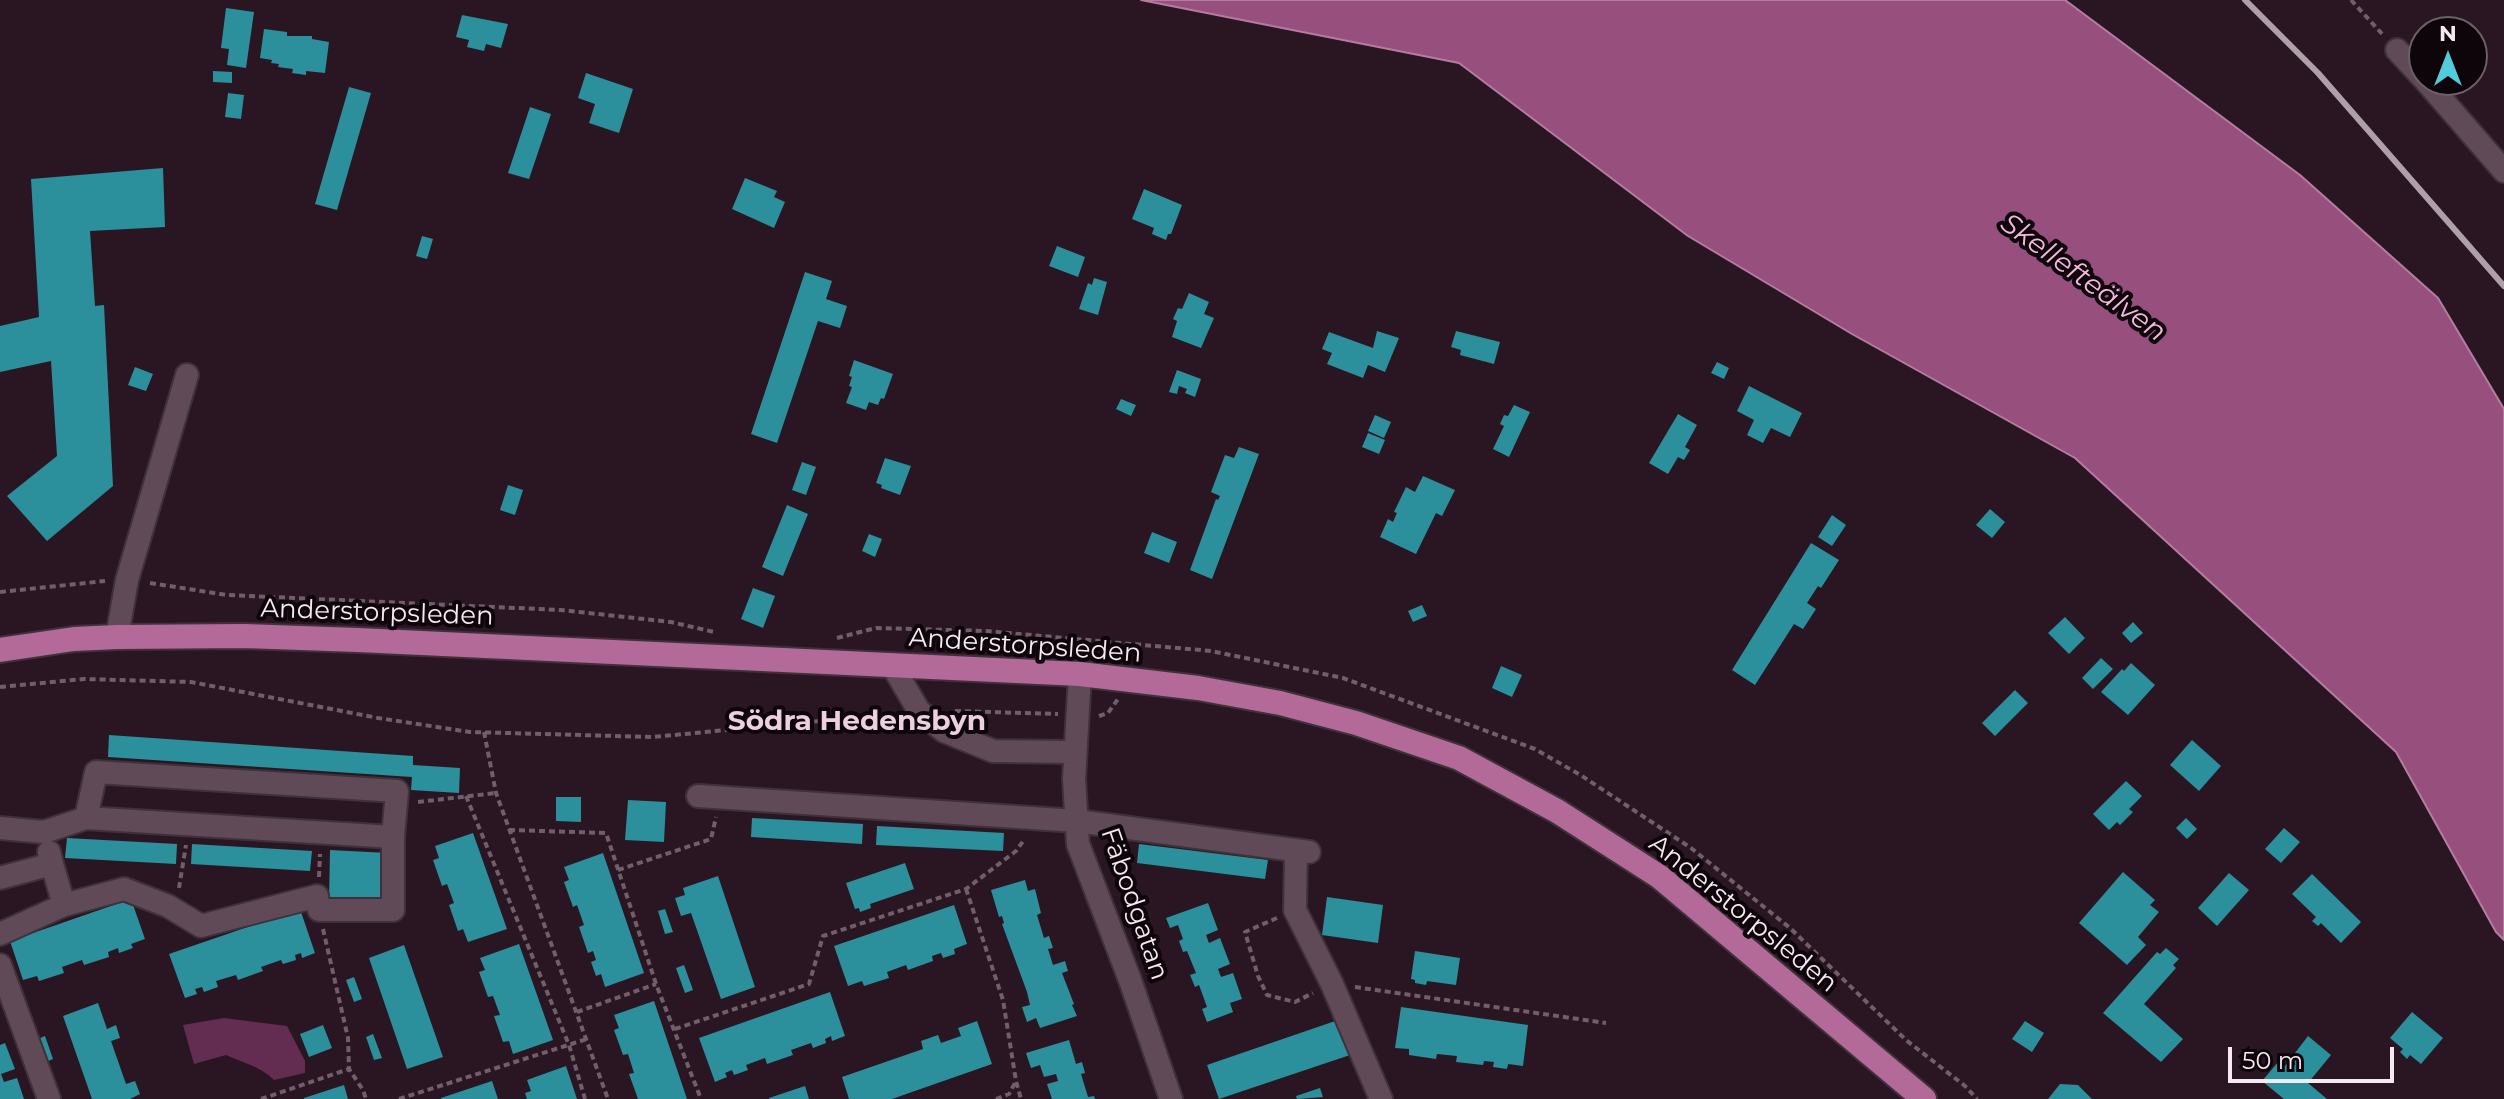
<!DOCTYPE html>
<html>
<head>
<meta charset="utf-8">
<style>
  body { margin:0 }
  #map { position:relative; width:2504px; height:1099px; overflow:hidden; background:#2a1622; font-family:Montserrat,sans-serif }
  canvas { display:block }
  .north { position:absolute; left:2408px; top:16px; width:80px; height:80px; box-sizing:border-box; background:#0d050a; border:2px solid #6b6066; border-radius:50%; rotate:0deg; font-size:22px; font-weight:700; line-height:32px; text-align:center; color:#f7e9f1 }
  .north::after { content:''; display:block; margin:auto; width:28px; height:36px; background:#53cbdb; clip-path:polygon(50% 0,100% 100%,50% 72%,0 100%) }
  .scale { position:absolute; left:2228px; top:1047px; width:166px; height:36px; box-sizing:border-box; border:4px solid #f7e9f1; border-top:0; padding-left:10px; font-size:24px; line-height:28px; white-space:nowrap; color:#f7e9f1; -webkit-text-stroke:6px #0d050a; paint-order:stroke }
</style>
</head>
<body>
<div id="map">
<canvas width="2504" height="1099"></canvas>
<div class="north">N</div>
<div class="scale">50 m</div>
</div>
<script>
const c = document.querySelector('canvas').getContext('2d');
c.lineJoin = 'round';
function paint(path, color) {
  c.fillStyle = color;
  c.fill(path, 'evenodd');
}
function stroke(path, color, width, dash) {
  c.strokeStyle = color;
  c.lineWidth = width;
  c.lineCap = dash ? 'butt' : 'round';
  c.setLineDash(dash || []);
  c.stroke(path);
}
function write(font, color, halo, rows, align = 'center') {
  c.font = font + ' Montserrat,sans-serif';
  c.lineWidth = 8;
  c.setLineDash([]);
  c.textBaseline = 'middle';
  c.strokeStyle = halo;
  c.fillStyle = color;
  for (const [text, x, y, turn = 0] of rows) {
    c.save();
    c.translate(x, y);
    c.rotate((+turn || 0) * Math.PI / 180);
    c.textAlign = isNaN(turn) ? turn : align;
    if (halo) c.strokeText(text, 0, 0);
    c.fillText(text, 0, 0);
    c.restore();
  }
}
const green = new Path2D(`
  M224,1018L287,1026L305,1061V1073L274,1080C260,1066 243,1063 226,1055L194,1064L183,1025Z`);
const water = new Path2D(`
  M1141,0H2065L2300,175L2438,298L2504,409V940L2496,932L2396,752L2075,458L1852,334L1688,236L1459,63Z`);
const building = new Path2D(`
  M226,8L254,12L246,68L227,65L229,49L221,48Z
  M462,15L508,24L501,48L486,44L484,51L467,47L469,40L456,37Z
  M264,29L287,32V36H312V39L329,42L325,73L306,71V75L292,73L293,69L278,67L279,64L271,63L272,60L260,58Z
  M213,71L232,72V83L213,82Z
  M586,73L633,89L619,133L589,123L595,104L578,98Z
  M349,87L371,93L337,210L315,204Z
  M228,93L244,95L241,119L225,117Z
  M530,107L551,114L529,179L508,173Z
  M163,168L165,227L90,231L95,306L104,305L113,486L47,541L7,496L57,456L51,361L0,372V326L39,317L31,179Z
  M745,178L777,191L774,197L785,202L774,228L732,209Z
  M1144,189L1182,205L1171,234H1168L1166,240L1152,234L1154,228L1132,219Z
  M422,236L433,239L427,259L416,256Z
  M1057,246L1085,257L1078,277L1049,266Z
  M805,272L832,281L826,299L847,306L840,328L818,321L777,443L751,434Z
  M1094,278L1107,282L1098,315L1079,309L1088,283L1092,285Z
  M1189,293L1209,302L1204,314L1214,318L1201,348L1172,337L1177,321L1173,319L1178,308L1182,309Z
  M1377,331L1399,338L1385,372L1368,365L1363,378L1327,364L1332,353L1322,349L1329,332L1373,348Z
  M1456,331L1500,342L1494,364L1460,355L1461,350L1451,347Z
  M854,360L893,374L884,399L881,398L878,405L869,402L866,410L846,403L852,387L849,386L852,377L849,376Z
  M1717,362L1729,368L1724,379L1711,373Z
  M135,367L153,374L146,391L128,385Z
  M1177,370L1201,379L1195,397L1185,393L1187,389L1179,386L1177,394L1169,392Z
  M1749,386L1802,413L1790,437L1771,428L1763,443L1747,435L1754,420L1737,411Z
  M1121,399L1136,405L1131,416L1116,409Z
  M1514,405L1530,412L1509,457L1493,449L1504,426L1500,424L1504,415L1508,416Z
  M1678,414L1697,425L1685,447L1690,450L1684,460L1678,457L1668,474L1649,463Z
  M1375,415L1391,422L1384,438L1368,431Z
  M1368,433L1385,440L1379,454L1362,447Z
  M1239,447L1259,454L1212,579L1190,570L1216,499L1218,500L1220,496L1211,492L1225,455L1234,458Z
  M885,458L911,466L900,495L881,488L882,485L876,483Z
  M802,462L816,467L806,495L792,490Z
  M1423,476L1455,490L1442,516L1436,513L1416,554L1380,537L1388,519L1393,522L1397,513L1394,512L1406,487L1415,492Z
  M508,485L523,490L515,515L500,510Z
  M787,505L808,514L783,576L762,567Z
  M1990,509L2005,522L1992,538L1976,525Z
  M1832,515L1846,525L1832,546L1818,537Z
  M1152,532L1177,542L1169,563L1144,553Z
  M869,534L882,539L875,557L862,551Z
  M1811,543L1839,560L1821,588L1818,586L1807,603L1816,609L1803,629L1794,624L1755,685L1732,670Z
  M753,588L775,596L763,628L741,619Z
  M1422,605L1427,616L1413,622L1408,611Z
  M2065,617L2085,638L2069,654L2048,633Z
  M2133,622L2143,633L2131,643L2122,633Z
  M2101,658L2113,669L2093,689L2082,678Z
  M2131,663L2155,685L2128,715L2101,692L2122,669L2124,671Z
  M1501,666L1522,675L1512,697L1492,688Z
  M2015,690L2028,703L1995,736L1982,723Z
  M109,735L413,756V765L460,768L459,793L411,790L412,777L108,757Z
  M2192,740L2221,766L2199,791L2170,765Z
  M2126,781L2142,796L2129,809L2133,812L2120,825L2117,822L2109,830L2093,814Z
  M556,797H581V822L556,821Z
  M628,800L666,802L664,842L625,840Z
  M752,818L863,824L862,844L751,837Z
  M2186,818L2197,829L2187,839L2176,828Z
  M877,826L1004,833L1003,851L876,845Z
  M2284,828L2300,842L2281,863L2265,849Z
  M473,833L507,929L468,942L463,929L458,931L449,905L454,903L447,884L442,886L433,860L439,858L435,846Z
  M67,838L177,844L176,864L65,858Z
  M192,844L312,851L310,871L191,864Z
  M1139,844L1268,860L1265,879L1137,863Z
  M330,850L388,853L384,905L329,902Z
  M603,853L644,973L605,987L601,974L596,976L591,962L596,960L593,951L588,953L579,927L584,925L577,905L573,907L564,882L569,880L564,867Z
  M905,863L914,889L870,904L871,908L860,912L859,908L855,909L846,883Z
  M2123,872L2155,900L2150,905L2159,912L2138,937L2146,945L2127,965L2079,923Z
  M2229,873L2249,890L2217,926L2198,908Z
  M2312,874L2361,922L2341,943L2321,923L2318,926L2312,921L2316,917L2292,894Z
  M718,876L755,987L721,999L691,913L681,916L675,898L685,895L683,888Z
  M1025,880L1028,891L1035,889L1041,913L1037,915L1044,938L1049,936L1053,948L1048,949L1053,965L1065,961L1068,971L1062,973L1074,1004L1072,1005L1077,1016L1040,1028L1036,1018L1027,1022L1022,1007L1030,1005L1027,992L1002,924L1004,923L1002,916L999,917L991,890Z
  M1327,897L1383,905L1378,943L1322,935Z
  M131,899L145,939L131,944L133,948L119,953L118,948L108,952L109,957L84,965L82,960L62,967L64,973L39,981L37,976L23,980L10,941Z
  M1208,903L1218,930L1206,935L1209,943L1220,938L1230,964L1218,969L1221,977L1233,973L1242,999L1230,1003L1233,1012L1207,1022L1202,1009L1207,1007L1199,985L1195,987L1190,975L1196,973L1187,951L1183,952L1179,941L1183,939L1178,925L1170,928L1166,918Z
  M954,905L967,944L954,949L955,954L943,958L941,953L932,956L933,961L908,970L906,965L887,972L889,978L864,986L862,981L848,986L834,946Z
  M300,909L315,953L302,958L301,953L295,955L296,960L283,964L281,960L261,967L263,971L238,980L236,975L216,981L218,987L204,992L202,987L195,989L197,994L185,998L169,954Z
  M665,909L673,932L665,934L658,911Z
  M519,944L553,1040L513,1054L509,1041L503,1042L494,1016L500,1015L493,996L488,997L479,972L485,970L480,958Z
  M404,945L443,1057L407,1069L369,958Z
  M2166,948L2179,959L2173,965L2176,968L2144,1004L2183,1039L2161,1062L2103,1013L2157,952L2160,954Z
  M1415,951L1460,958L1456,985L1427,981L1426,985L1415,983V980L1411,979Z
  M684,965L693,990L685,993L676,968Z
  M354,977L362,999L354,1002L346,980Z
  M830,992L845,1036L832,1041L831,1036L825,1039L826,1043L813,1048L811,1043L791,1050L793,1055L767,1064L765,1058L746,1065L748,1070L734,1075L732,1070L725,1073L727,1077L715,1082L699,1038Z
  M654,1001L687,1099H638L629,1074L634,1073L628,1054L623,1055L614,1030L619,1028L614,1015Z
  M98,1003L107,1029L116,1025L120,1038L111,1041L126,1084L135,1081L140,1094L130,1099H92L63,1016Z
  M1401,1007L1528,1025L1523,1066L1508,1064L1507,1069L1493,1067L1494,1062L1484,1061L1483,1065L1456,1062L1457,1056L1437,1054L1436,1059L1409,1055V1049L1395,1048Z
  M2412,1012L2443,1038L2421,1064L2410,1055L2407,1059L2400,1052L2403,1049L2390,1038Z
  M1341,1019L1353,1054L1219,1099L1207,1065Z
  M977,1021L992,1064L892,1099H849L842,1077L923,1049L921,1041L938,1035L941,1043L961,1036L958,1028Z
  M2025,1021L2044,1033L2032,1052L2012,1039Z
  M323,1025L332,1048L309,1057L300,1034Z
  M373,1034L382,1058L374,1060L366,1037Z
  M45,1036L53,1059L46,1062L38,1039Z
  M2308,1036L2331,1055L2308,1083L2327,1099H2284L2262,1081L2279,1061L2285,1066Z
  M1069,1040L1076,1064L1082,1062L1085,1073L1081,1074L1088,1097L1094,1096L1095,1099H1052L1047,1084L1058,1081L1056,1074L1044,1077L1040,1065L1031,1068L1026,1053Z
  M5,1043L15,1069L1,1074L4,1082L17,1078L24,1099H0V1045Z
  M566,1066L577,1099H527L525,1093L531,1091L527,1080Z
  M492,1081L498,1099H441V1098Z
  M2060,1084L2078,1085L2092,1099H2048Z
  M344,1085L348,1099H304V1098Z
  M805,1086L809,1099H769V1098Z
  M1320,1088L1323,1097L1297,1099L1296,1096Z`);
const path = new Path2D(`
  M2351,0L2384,36
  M150,583L227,595L561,610L671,622L714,632
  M0,592L105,581
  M837,638L876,628L986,631L1211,651L1343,678L1535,749L1582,776L1691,848L1790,928L1906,1040L1965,1086L1977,1099
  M1124,659L1126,641
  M0,687L84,679L191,682L378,718L470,732L653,737L894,714
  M955,711L1058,714
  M1099,716L1108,713L1118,699
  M484,732L496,793L608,1099
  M466,796L569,1045L585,1099
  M418,802L496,793
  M509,830L606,833L656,984L701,1099
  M618,870L711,839L716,817
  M319,877L320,854
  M179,888L186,845
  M966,889L1003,1000L1016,1081L1021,1099
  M1277,918L1245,932L1258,976L1267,995L1295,1002L1313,993
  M323,929L348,1038L349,1069L363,1090L366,1099
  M1355,987L1606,1023
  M577,1012L656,984
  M675,1029L809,984L823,936L966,889L1016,851L1024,840
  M261,1099L349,1069
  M399,1099L587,1039
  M996,1099L1009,1094L1016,1081`);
const minor = new Path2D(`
  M2397,50L2424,79
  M2425,80L2504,171
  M117,637L127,580L187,375
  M892,665L919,711L944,731L993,751L1075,752
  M1080,674L1074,779L1078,844L1130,980L1171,1099
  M698,796L1077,821L1309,852
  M0,828L44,832L86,818L393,837L397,791L96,772L86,818
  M1296,851L1295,910L1332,984L1381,1099
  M0,878L52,864L49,852
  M64,905L124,889L168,906L201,926L317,896L319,910H393V837
  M0,934L64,905L52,864
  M0,965L49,1099`);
const major = new Path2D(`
  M0,650L74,639L117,637L244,636L358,640L1080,674L1198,688L1280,703L1356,723L1459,758L1557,811L1660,877L1924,1099`);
const rail = new Path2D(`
  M2245,0L2318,73L2504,286`);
const streetNames = [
  ["Anderstorpsleden",377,613,2],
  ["Anderstorpsleden",1025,646,4],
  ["Fäbodgatan",1134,904,71],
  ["Anderstorpsleden",1743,914,39]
];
const waterNames = [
  ["Skellefteälven",2083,278,36]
];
const neighbourhoodNames = [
  ["Södra Hedensbyn",857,722]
];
paint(green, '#632c51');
paint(water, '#974f7e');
stroke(water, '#b47da0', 2);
paint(building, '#2c8f9c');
stroke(minor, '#3f313a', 26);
stroke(major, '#3f313a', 28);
stroke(path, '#705e69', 4, [6, 4]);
stroke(minor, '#604a57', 22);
stroke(major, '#b36a99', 24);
stroke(rail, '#af9fa8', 6);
write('26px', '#f7e9f1', '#0d050a', streetNames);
write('italic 28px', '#f5b7dc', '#0d050a', waterNames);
write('bold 28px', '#ecd0e0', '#0d050a', neighbourhoodNames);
</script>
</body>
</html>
